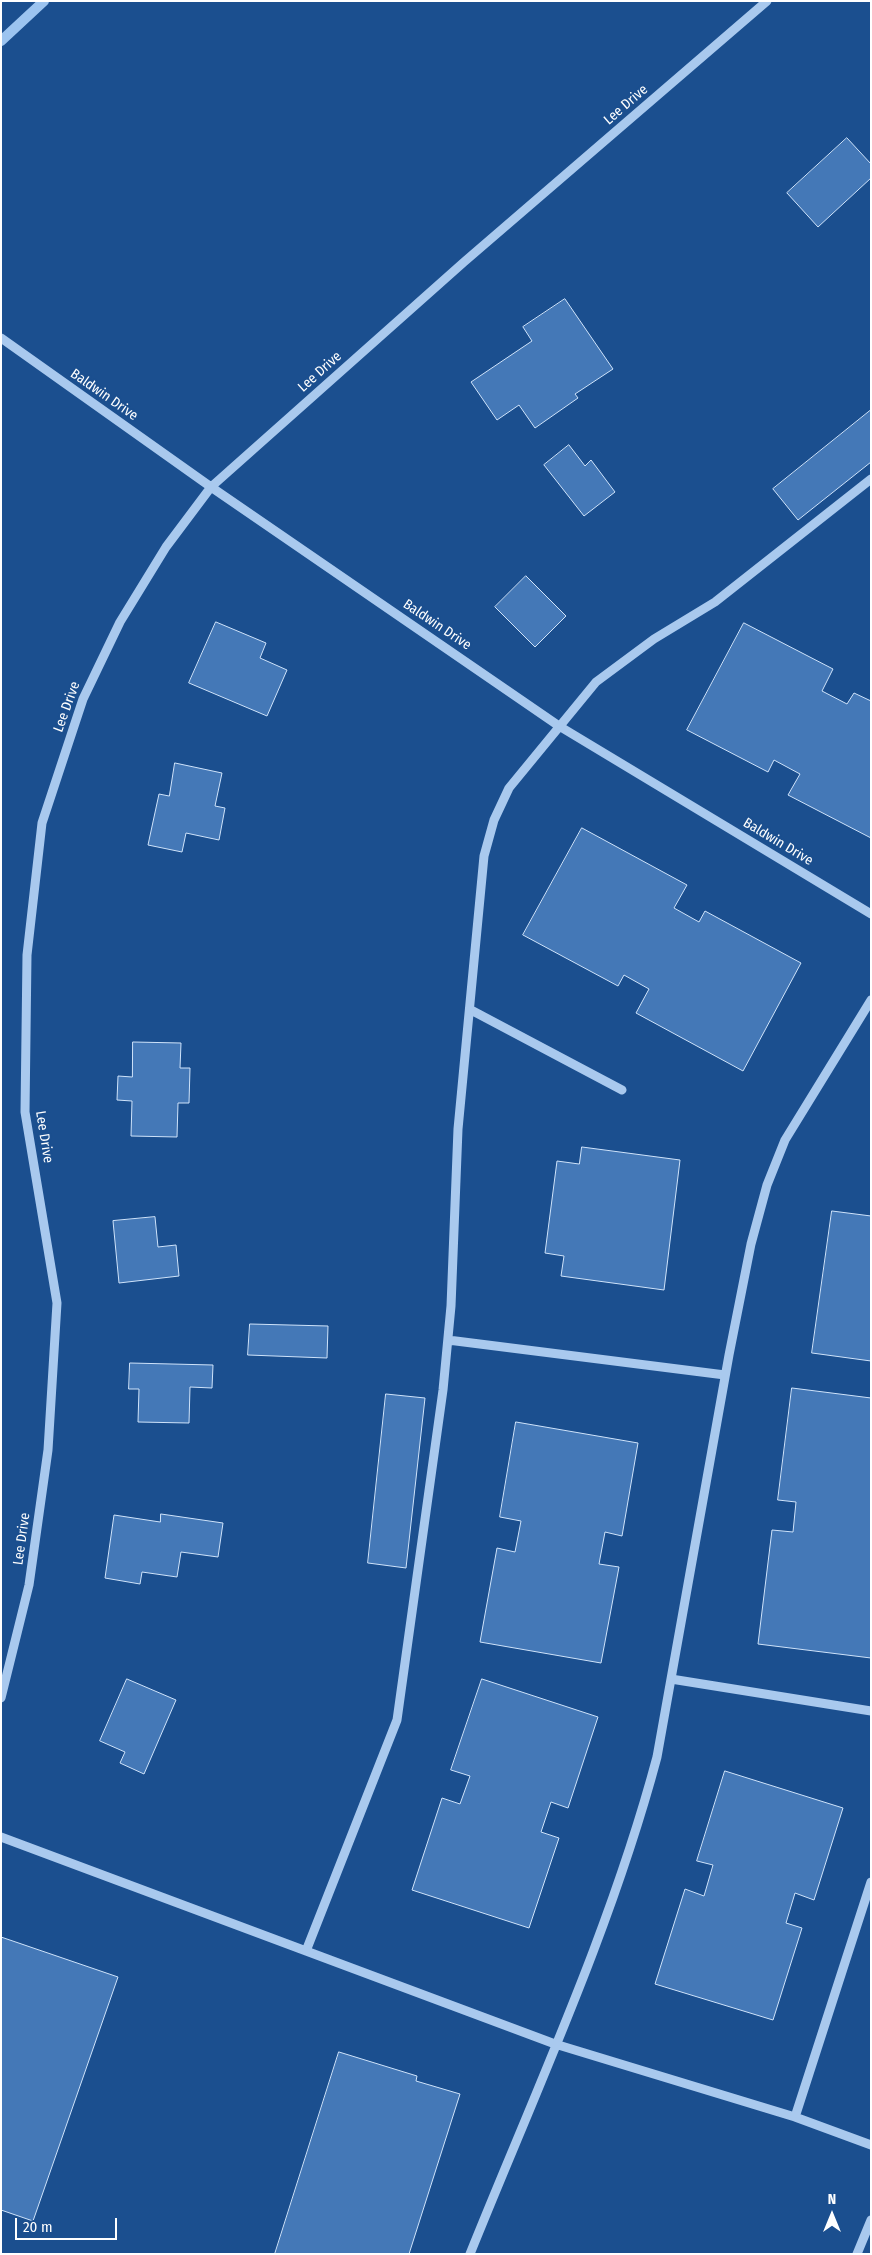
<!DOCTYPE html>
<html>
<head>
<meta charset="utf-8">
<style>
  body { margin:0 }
  #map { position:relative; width:872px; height:2255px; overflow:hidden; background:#1b4f8f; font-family:"Fira Sans Condensed",sans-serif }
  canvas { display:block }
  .frame { position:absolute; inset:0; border:2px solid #fff; pointer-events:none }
  .north { position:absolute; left:807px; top:2190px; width:50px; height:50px; -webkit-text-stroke:4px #1b4f8f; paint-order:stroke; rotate:0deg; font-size:14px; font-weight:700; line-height:20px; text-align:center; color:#fff }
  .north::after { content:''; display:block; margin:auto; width:18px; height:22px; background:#fff; clip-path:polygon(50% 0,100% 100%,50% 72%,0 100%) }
  .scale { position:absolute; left:15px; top:2218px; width:102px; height:22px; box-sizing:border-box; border:2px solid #fff; border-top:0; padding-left:6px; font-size:15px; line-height:18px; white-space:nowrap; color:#fff; -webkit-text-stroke:4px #1b4f8f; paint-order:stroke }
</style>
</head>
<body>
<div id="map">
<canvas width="872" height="2255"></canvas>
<div class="frame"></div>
<div class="north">N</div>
<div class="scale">20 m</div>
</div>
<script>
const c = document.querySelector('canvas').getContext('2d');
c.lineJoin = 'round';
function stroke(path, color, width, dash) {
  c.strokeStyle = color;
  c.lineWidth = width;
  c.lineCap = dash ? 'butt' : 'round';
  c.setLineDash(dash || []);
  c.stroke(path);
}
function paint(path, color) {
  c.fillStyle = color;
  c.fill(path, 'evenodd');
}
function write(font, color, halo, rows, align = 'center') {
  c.font = font + ' "Fira Sans Condensed",sans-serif';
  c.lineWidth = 4;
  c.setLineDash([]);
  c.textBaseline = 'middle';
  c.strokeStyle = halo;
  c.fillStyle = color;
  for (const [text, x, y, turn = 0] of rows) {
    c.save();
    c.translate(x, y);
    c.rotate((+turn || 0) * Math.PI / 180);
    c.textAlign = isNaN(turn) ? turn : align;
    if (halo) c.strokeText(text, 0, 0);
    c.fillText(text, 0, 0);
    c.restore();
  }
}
const stream = new Path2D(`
  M1,41L44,1`);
const building = new Path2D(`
  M847,138L871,164V178L818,227L787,193Z
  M565,299L613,369L575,394L578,398L535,428L519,405L497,420L471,382L532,341L523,327Z
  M871,410V462L798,520L773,489Z
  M569,445L585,466L591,460L615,492L584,516L544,465Z
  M526,576L566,616L535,647L495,607Z
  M216,622L266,643L260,658L287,670L267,716L189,683Z
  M744,623L833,669L822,691L847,704L854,693L871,701V838L788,795L800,774L774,760L768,772L687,730Z
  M175,763L222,773L215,806L225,808L219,840L186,833L182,852L148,845L159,794L169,796Z
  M582,828L687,885L674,908L699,922L705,911L801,963L743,1071L636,1013L649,989L624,975L618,986L523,935Z
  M133,1042L181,1043L180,1068H190L189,1103H178L177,1137L131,1136L132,1101L117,1100L118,1076L132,1077Z
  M582,1147L680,1160L664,1290L561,1276L564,1256L545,1253L557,1161L579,1164Z
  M832,1211L871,1216V1361L812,1353Z
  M155,1217L158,1247L176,1245L179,1276L119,1283L113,1221Z
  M250,1324L328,1326L327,1358L248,1355Z
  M130,1363L213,1365L212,1388L190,1387L189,1423L138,1422L139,1389H129Z
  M792,1388L871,1398V1658L758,1644L772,1530L793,1532L796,1502L778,1500Z
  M386,1394L425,1398L406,1568L368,1563Z
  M516,1422L638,1443L622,1536L605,1532L599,1564L619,1567L601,1663L480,1642L497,1548L515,1552L521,1521L500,1517Z
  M161,1514L223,1523L218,1557L181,1552L177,1577L142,1572L140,1584L105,1578L114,1515L160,1522Z
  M127,1679L176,1700L144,1774L120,1763L125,1752L100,1741Z
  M482,1679L598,1717L568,1808L551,1802L541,1832L559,1838L529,1928L412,1890L442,1798L460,1804L470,1776L451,1770Z
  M725,1771L843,1808L814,1900L795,1893L786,1923L802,1928L773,2020L655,1984L685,1889L704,1896L713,1865L697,1861Z
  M1,1937L118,1977L33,2221L1,2210Z
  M339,2052L417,2076L416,2081L460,2094L409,2254H275Z`);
const minor = new Path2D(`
  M1,338L211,487L559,726L871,914
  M471,1010L622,1090
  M448,1340L725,1375
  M671,1679L871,1711
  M1,1698L29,1585L48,1450L57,1303L25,1112L27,955L42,823L83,699L120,622L166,547L211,487L464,262L767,1
  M1,1837L555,2044L795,2117L871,2145
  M306,1951L397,1720L443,1390L451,1306L458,1129L484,856L494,820L509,788L596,682L654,639L715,602L871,479
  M795,2117L871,1882
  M470,2254C536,2090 611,1929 657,1757L729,1355L751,1244L767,1185L785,1140L871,1000
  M857,2254L871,2220`);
const streetNames = [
  ["Lee Drive",626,105,-41],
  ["Lee Drive",320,372,-42],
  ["Baldwin Drive",104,395,35],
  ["Baldwin Drive",437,625,34],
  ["Lee Drive",67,707,-70],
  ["Baldwin Drive",778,842,31],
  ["Lee Drive",44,1137,81],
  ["Lee Drive",22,1539,-82]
];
stroke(stream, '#9cc4f0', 10);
paint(building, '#4478b7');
stroke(building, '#cfe3fa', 1);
stroke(minor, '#a9c9ee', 9);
write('14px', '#fff', '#1b4f8f', streetNames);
</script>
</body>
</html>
